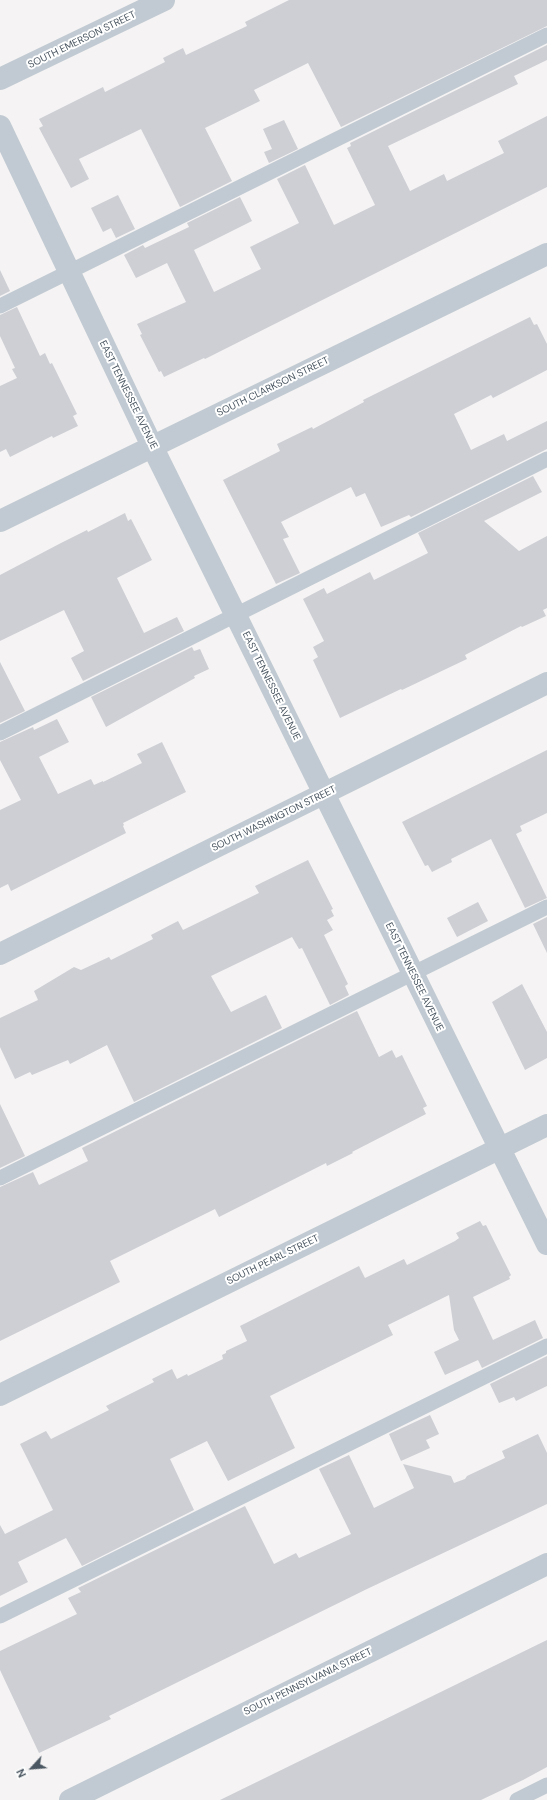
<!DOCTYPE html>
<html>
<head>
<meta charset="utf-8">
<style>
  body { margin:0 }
  #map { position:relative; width:547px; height:1800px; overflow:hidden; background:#f5f3f3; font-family:"DM Sans",sans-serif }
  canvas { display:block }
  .north { position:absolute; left:12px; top:1748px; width:40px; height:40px; -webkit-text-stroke:3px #fff; paint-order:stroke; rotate:244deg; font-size:11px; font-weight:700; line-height:16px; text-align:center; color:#4a5661 }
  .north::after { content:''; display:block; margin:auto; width:14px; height:18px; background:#4a5661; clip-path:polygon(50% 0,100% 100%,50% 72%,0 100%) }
</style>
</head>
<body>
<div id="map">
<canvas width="547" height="1800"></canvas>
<div class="north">N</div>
</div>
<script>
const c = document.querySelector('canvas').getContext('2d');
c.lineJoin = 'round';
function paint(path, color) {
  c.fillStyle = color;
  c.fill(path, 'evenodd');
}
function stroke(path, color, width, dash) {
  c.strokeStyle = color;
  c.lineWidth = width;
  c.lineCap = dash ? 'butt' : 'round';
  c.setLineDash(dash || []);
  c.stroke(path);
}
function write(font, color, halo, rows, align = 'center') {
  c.font = font + ' "DM Sans",sans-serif';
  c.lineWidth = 4;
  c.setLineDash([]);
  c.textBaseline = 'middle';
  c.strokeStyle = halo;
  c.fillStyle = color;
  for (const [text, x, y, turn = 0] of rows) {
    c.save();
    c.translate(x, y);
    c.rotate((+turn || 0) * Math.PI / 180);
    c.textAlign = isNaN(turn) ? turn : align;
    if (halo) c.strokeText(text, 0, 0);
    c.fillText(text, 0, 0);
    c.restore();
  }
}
const building = new Path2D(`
  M289,0H547V26L341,127L308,63L254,90L260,101L205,128L232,181L180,207L141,129L79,159L89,179L71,188L39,128L43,126L39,119L103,87L105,92L165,62L163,58L183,48L186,55L247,26L245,22Z
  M547,45V60L514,76L518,84L388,146L410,191L444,174L447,181L504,153L498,141L547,116V187L205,359L204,358L164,377L161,371L159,372L140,335L142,334L137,324L186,302L167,263L136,278L124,255L143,245L145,248L189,227L187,223L240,197L252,221L194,250L214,292L261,269L250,247L299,223L277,179L305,165L334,225L375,205L347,148L351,146L350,143Z
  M284,120L298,149L269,163L264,152L272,149L263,129Z
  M118,195L135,229L116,238L111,228L103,232L91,208Z
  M0,270L10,291L0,296Z
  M17,307L40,356L45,353L50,364L52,363L77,414L73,416L78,426L53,438L52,436L10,457L6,449L0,452V386L17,378L12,369L15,368L0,336V315Z
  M530,317L534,325L537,324L547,344V370L493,398L491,395L454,414L471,450L504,434L507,441L547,421V449L411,517L409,515L381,527L365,493L356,497L351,487L281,522L289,537L283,539L300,573L276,584L223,480L280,451L277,444L312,427L313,429L364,402L363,400Z
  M533,476L542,492L484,521L519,551L547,536V608L543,610L546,616L522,627L521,626L465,655L467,659L446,669L402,690L401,689L340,718L313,660L318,657L313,647L324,641L303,599L324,588L327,594L370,572L374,580L428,553L418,533Z
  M125,513L128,521L131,519L152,560L117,578L144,633L177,617L184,631L83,681L71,658L84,651L64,610L0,641V575L61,543L87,530L88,532Z
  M192,647L194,651L200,649L209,669L194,676L195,678L106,727L91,697Z
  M0,662L25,711L0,723Z
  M57,719L69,742L39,757L58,794L91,779L94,785L103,781V782L142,763L137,754L162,742L186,792L123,823L124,825L123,826L126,833L11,891L8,884L0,888V810L21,800L0,760V742L33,727L34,730Z
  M547,750V813L520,826L522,831L516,834L547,898L525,908L491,839L451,859L452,862L432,872L428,865L425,866L402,822Z
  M308,860L333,909L331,910L334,916L327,920L333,930L324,935L348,984L345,986L349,995L330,1005L302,948L299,949L292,937L211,976L231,1012L266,995L282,1028L134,1102L107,1045L70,1064L68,1060L32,1075L30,1072L15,1079L0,1047V1018L38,1000L34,991L74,967L81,970L109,957L111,960L153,939L151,935L178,921L183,930L259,893L255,886Z
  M478,902L488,921L457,937L447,918Z
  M547,917V953L533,924Z
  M522,984L547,1032V1058L525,1070L492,1002Z
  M357,1011L379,1057L392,1050L396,1058L402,1055L427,1106L423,1108L426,1114L352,1152L353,1153L327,1166L326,1163L219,1217L215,1209L211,1211L110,1261L120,1282L0,1341V1187L33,1172L39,1185L88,1161L82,1148Z
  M0,1104L25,1156L0,1168Z
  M480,1221L483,1226L486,1225L511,1275L509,1277L510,1279L473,1297L493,1340L535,1320L543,1338L482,1368L478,1360L445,1375L434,1352L459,1340L454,1330L449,1295L388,1325L393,1335L270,1396L295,1448L228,1481L207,1441L170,1459L194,1510L82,1566L66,1538L18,1562L28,1582L0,1596V1525L5,1534L53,1510L20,1444L46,1431L51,1439L109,1410L106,1406L154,1382L152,1379L172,1369L177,1379L187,1374L188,1376L223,1359L222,1355L226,1353V1351L247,1341L240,1326L359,1266L365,1278L404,1259L407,1265L455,1241L459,1238L456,1233Z
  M547,1356V1386L516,1401L514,1397L499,1403L490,1384Z
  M430,1415L439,1434L426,1440L430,1448L401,1461L389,1434Z
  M538,1434L547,1453V1504L367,1589L109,1716L111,1719L39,1753L0,1670V1651L77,1614L68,1598L81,1592L78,1588L245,1506L274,1564L296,1553L299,1558L351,1534L319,1469L349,1455L374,1508L414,1488L403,1464L451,1476L454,1483L465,1479L467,1476L505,1458L502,1451Z
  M547,1640V1767L523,1780L481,1800H220Z`);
const service = new Path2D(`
  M0,306L547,35
  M0,733L547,459
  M0,1178L547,907
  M0,1616L547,1346
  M517,1800L547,1785`);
const minor = new Path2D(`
  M0,126L152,446L547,1244
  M0,521L547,254
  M0,1395L547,1125
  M70,1800L547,1564`);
const tertiary = new Path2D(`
  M0,79L164,0
  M0,954L547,683`);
const streetNames = [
  ["SOUTH EMERSON STREET",82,40,-26],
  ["SOUTH CLARKSON STREET",273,387,-26],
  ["EAST TENNESSEE AVENUE",128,395,64],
  ["EAST TENNESSEE AVENUE",271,686,64],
  ["SOUTH WASHINGTON STREET",274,819,-26],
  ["EAST TENNESSEE AVENUE",414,977,64],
  ["SOUTH PEARL STREET",273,1260,-26],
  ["SOUTH PENNSYLVANIA STREET",308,1682,-26]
];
paint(building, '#cdcfd5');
stroke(service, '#c1cad2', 15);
stroke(minor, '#c1cad2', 22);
stroke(tertiary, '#c1cad2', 22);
write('10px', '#4a5661', '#fff', streetNames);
</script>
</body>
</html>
